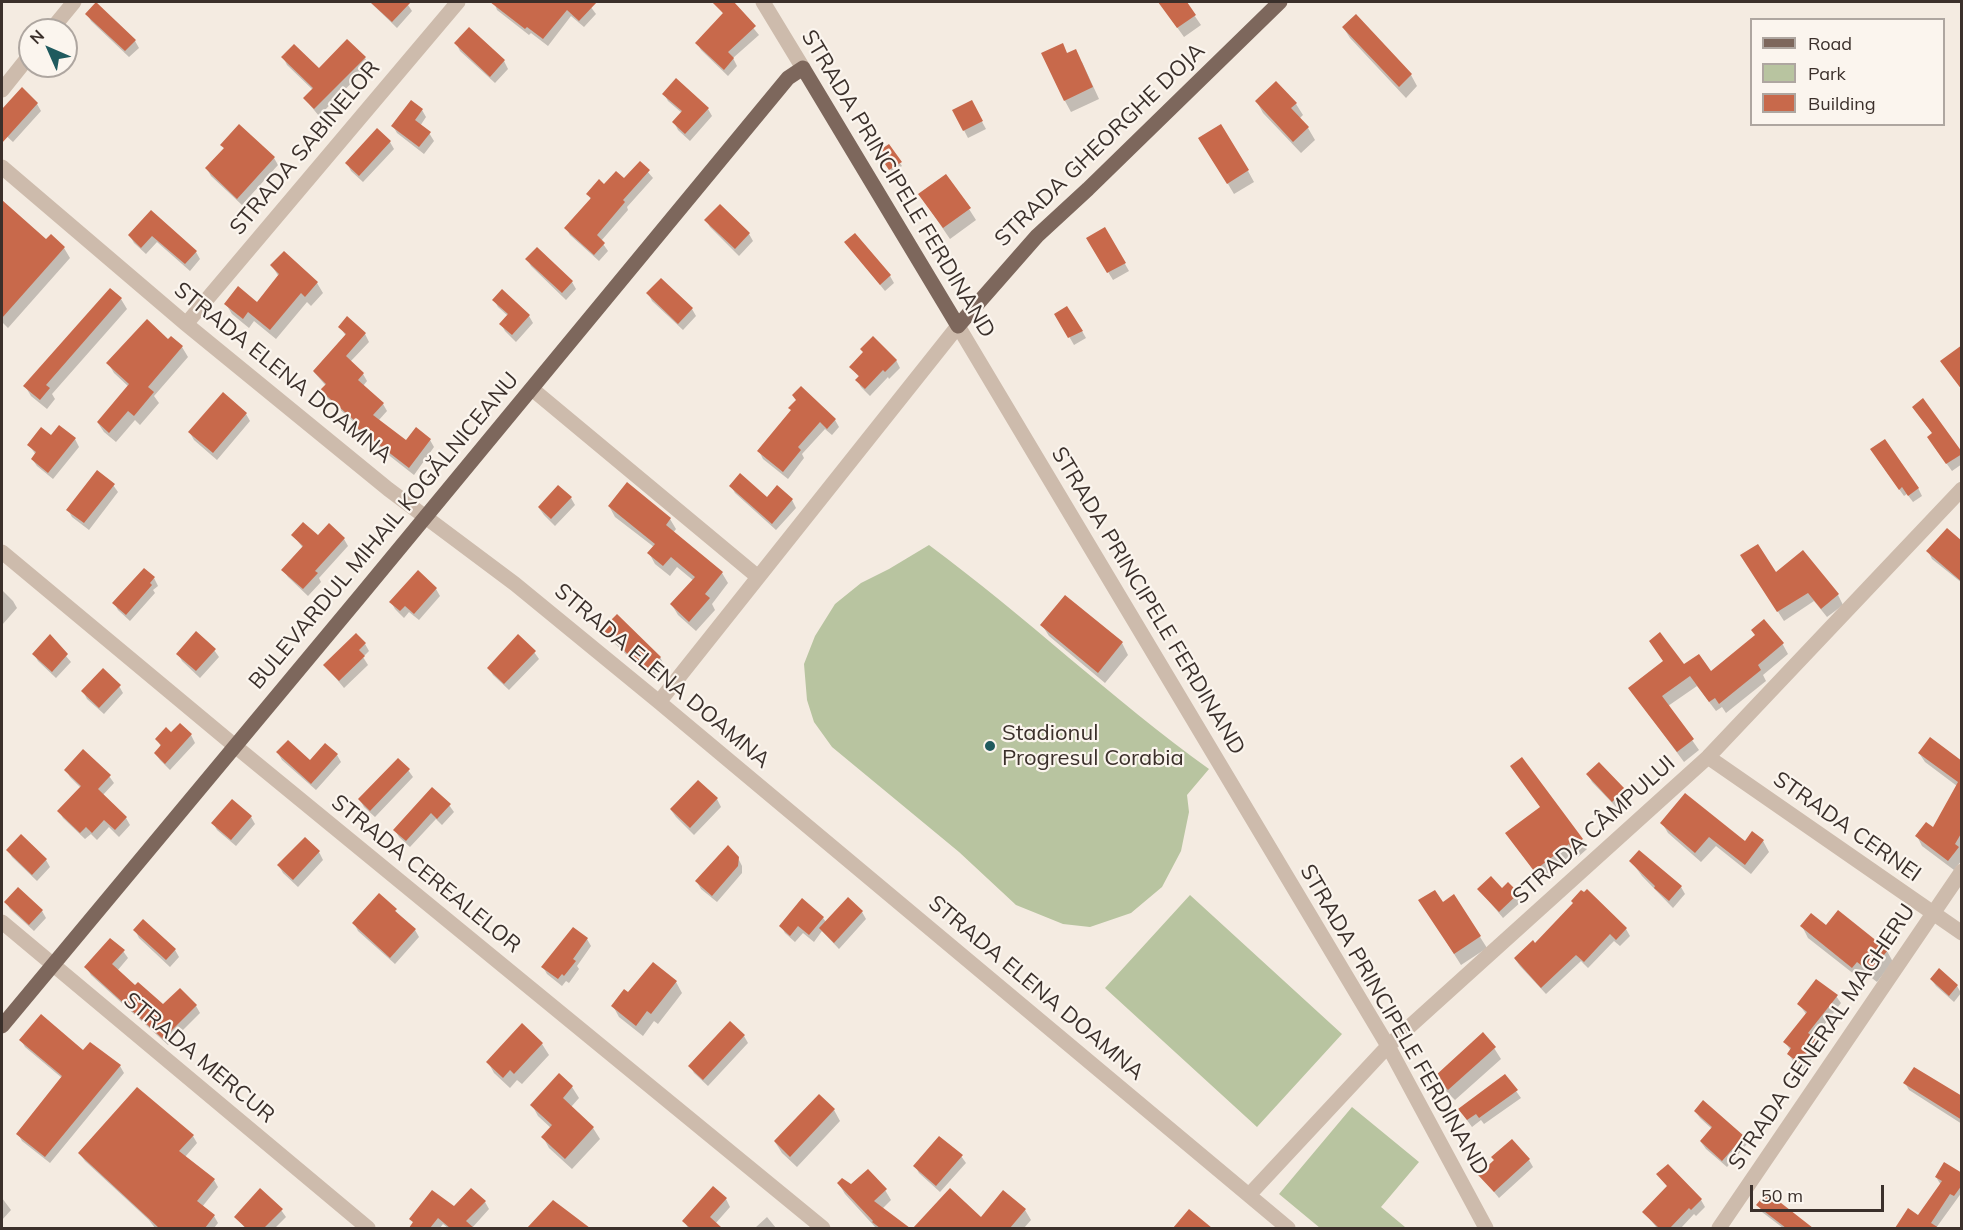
<!DOCTYPE html>
<html>
<head>
<meta charset="utf-8">
<style>
  body { margin:0 }
  #map { position:relative; width:1963px; height:1230px; overflow:hidden; background:#f4ebe1; font-family:Mulish,sans-serif }
  canvas { display:block }
  .frame { position:absolute; inset:0; border:3px solid #3b302b; pointer-events:none }
  .legend { position:absolute; left:1750px; top:18px; width:195px; height:108px; box-sizing:border-box; background:#fbf5ee; border:2px solid #aea6a0; margin:0; padding:8px 10px; list-style:none; font-size:18px; color:#3b302b }
  .legend li { display:flex; align-items:center; gap:12px; height:30px }
  .legend b { width:30px; border:2px solid #aea6a0 }
  .north { position:absolute; left:18px; top:18px; width:60px; height:60px; box-sizing:border-box; background:#fbf5ee; border:2px solid #aea6a0; border-radius:50%; rotate:315deg; font-size:16px; font-weight:700; line-height:24px; text-align:center; color:#3b302b }
  .north::after { content:''; display:block; margin:auto; width:21px; height:27px; background:#1f5a5e; clip-path:polygon(50% 0,100% 100%,50% 72%,0 100%) }
  .scale { position:absolute; left:1750px; top:1185px; width:134px; height:27px; box-sizing:border-box; border:3px solid #3b302b; border-top:0; padding-left:8px; font-size:18px; line-height:21px; white-space:nowrap; color:#3b302b; -webkit-text-stroke:4px #fbf5ee; paint-order:stroke }
</style>
</head>
<body>
<div id="map">
<canvas width="1963" height="1230"></canvas>
<div class="frame"></div>
<ul class="legend">
<li><b style="height:8px;background:#7d675c"></b>Road</li>
<li><b style="height:16px;background:#b8c4a0"></b>Park</li>
<li><b style="height:16px;background:#c8694b"></b>Building</li>
</ul>
<div class="north">N</div>
<div class="scale">50 m</div>
</div>
<script>
const c = document.querySelector('canvas').getContext('2d');
c.lineJoin = 'round';
function paint(path, color) {
  c.fillStyle = color;
  c.fill(path, 'evenodd');
}
function stroke(path, color, width, dash) {
  c.strokeStyle = color;
  c.lineWidth = width;
  c.lineCap = dash ? 'butt' : 'round';
  c.setLineDash(dash || []);
  c.stroke(path);
}
function write(font, color, halo, rows, align = 'center') {
  c.font = font + ' Mulish,sans-serif';
  c.lineWidth = 4.5;
  c.setLineDash([]);
  c.textBaseline = 'middle';
  c.strokeStyle = halo;
  c.fillStyle = color;
  for (const [text, x, y, turn = 0] of rows) {
    c.save();
    c.translate(x, y);
    c.rotate((+turn || 0) * Math.PI / 180);
    c.textAlign = isNaN(turn) ? turn : align;
    if (halo) c.strokeText(text, 0, 0);
    c.fillText(text, 0, 0);
    c.restore();
  }
}
const green = new Path2D(`
  M929,545C1025,616 1112,699 1209,769L1187,795L1189,812L1181,851L1162,887L1131,913L1090,927L1063,924L1016,905L959,852L832,747L814,722L807,700L804,664L815,636L835,604L861,583L889,569Z
  M1190,895L1342,1034L1257,1127L1105,988Z
  M1352,1107L1419,1162L1381,1207L1405,1227L1403,1228H1320L1279,1194Z`);
const shadow = new Path2D(`
  M370,2H406L412,11L397,28Z
  M494,2H518L535,15L547,2H594L590,6L596,14L584,27L571,16L548,46L531,33L529,35L497,10Z
  M725,2H732L759,35L733,58L737,66L728,76L701,50L697,43L724,15L719,7Z
  M1159,2H1185L1201,25L1184,37Z
  M87,14L135,41L139,48L129,57L91,21Z
  M1343,27L1411,75L1417,86L1406,98L1350,38Z
  M469,29L504,61L508,69L495,83L460,51L456,43Z
  M1067,54L1082,62L1099,99L1071,112L1065,101Z
  M283,57L319,70L365,58L369,65L319,116L305,99L313,90L287,65Z
  M1276,83L1296,104L1303,115L1299,119L1308,128L1315,140L1301,153L1263,113L1257,102Z
  M22,89L37,104L41,111L13,142L2,132V112Z
  M664,94L708,109L712,116L690,141L678,130L674,122L682,113L668,101Z
  M975,109L986,129L968,138L954,111Z
  M422,110L426,117L420,126L429,133L434,141L424,154L397,133L393,126Z
  M377,130L390,142L394,149L363,182L351,171L347,163Z
  M222,145L274,158L278,165L242,205L211,176L207,169L225,150Z
  M888,146L902,166L892,172L879,152Z
  M1207,149L1248,171L1254,182L1234,194Z
  M640,163L653,178L627,207L628,210L601,241L608,251L599,261L570,235L566,228L591,200L588,194L604,186L624,180Z
  M920,195L969,209L976,220L950,239Z
  M2,202L46,242L64,248L70,258L8,328L2,322Z
  M152,212L196,252L200,259L190,271L157,242L146,254L134,243L130,236Z
  M706,220L749,234L753,241L739,256L710,227Z
  M1105,229L1129,271L1113,280L1088,239Z
  M846,243L890,276L894,283L885,291Z
  M527,259L572,282L576,289L566,300L531,266Z
  M272,266L317,283L323,293L311,306L307,302L276,339L254,321L249,328L232,314L226,304H257L279,277Z
  M661,280L692,309L696,316L683,330L652,301L648,293Z
  M121,299L127,309L52,394L55,399L47,409L31,396L25,386Z
  M494,300L529,316L533,323L516,342L505,331L501,324L508,316L498,307Z
  M1056,314L1082,331L1086,338L1074,345Z
  M348,319L365,334L369,342L350,362L363,374L367,381L363,386L383,404L387,411L378,421L406,442L430,440L434,447L414,475L358,431L355,423L326,397L322,390L326,386L314,372L346,336L340,327Z
  M168,341L182,347L188,357L154,396L159,403L140,425L135,420L116,442L104,432L98,423L129,387L114,373L108,363Z
  M896,360L900,368L889,379L888,377L870,396L861,387L857,380L859,377L851,367Z
  M792,411L835,420L839,427L832,435L825,429L802,454L804,458L788,479L763,459L759,451Z
  M246,414L250,421L217,460L194,440L190,433Z
  M1918,414L1961,454L1962,464L1952,471L1933,445V434Z
  M51,437L75,439L79,447L53,479L37,466L32,459L36,455L29,445Z
  M1876,457L1918,488L1922,496L1913,502L1907,494L1904,496Z
  M113,485L118,492L89,530L72,517L68,510Z
  M731,486L767,499L792,500L796,508L776,530L735,493Z
  M571,498L575,505L555,526L544,515L539,508Z
  M609,506L670,519L676,529L673,533L722,573L728,583L712,604L715,610L696,631L678,615L672,605L694,581L677,567L670,576L655,564L649,553L654,547L615,517Z
  M329,525L344,539L348,546L319,578L321,582L308,596L288,577L283,570L303,548L293,535L318,537Z
  M1962,543V583L1932,559L1928,551Z
  M1748,565L1838,595L1843,605L1827,617L1814,601L1784,621Z
  M154,578L158,586L153,590L155,593L130,621L118,610L114,603Z
  M436,589L440,596L419,620L409,612L404,618L395,609L391,602Z
  M2,590L13,601L17,608L2,625Z
  M1042,625L1122,643L1128,655L1105,683L1049,636Z
  M604,630L660,657L664,665L651,678L608,637Z
  M50,637L71,662L56,678L38,661L34,654Z
  M1782,643L1788,654L1763,675L1766,681L1726,713L1722,707L1716,711L1697,686L1668,706L1699,750L1684,762L1630,689L1684,666L1711,673Z
  M365,644L369,651L363,657L368,665L344,688L325,665Z
  M214,650L219,657L200,678L182,661L178,654Z
  M534,652L539,659L509,690L493,675L489,668Z
  M119,686L123,693L104,714L87,699L83,691Z
  M180,725L191,735L195,743L170,770L160,760L155,753L161,747L157,739L171,735Z
  M278,753L310,762L337,755L341,762L316,790L282,760Z
  M1919,753L1962,762V860L1954,870L1922,846L1917,836L1933,829L1957,786L1925,762Z
  M1522,759L1587,849L1578,857L1575,853L1541,880L1507,834L1541,808Z
  M1599,764L1624,790L1628,798L1617,808L1592,782L1588,775Z
  M66,770L109,776L114,783L102,796L126,818L130,825L119,837L109,827L97,840L91,834L85,839L63,818L59,811L81,788L70,777Z
  M408,770L413,777L375,817L364,807L360,800Z
  M433,789L449,805L454,812L442,825L436,819L410,847L399,837L395,830Z
  M717,799L721,807L694,835L676,817L671,810Z
  M251,817L255,824L236,846L217,830L213,823Z
  M1662,823L1745,843L1753,833L1763,841L1769,852L1751,874L1716,846L1701,862L1668,833Z
  M305,839L319,852L323,860L298,887L283,873L279,866Z
  M8,850L46,860L50,867L37,881L12,857Z
  M738,858L742,866V873L717,902L701,889L697,882Z
  M1631,861L1681,887L1685,894L1673,908L1642,876Z
  M1479,889L1502,890L1518,894L1522,901L1503,918Z
  M1587,891L1626,929L1630,936L1620,946L1614,941L1588,968L1581,961L1546,994L1520,966L1515,959L1535,945Z
  M379,895L415,930L419,937L395,964L358,931L354,923Z
  M1454,896L1487,948L1461,965L1427,911Z
  M6,902L42,911L46,918L34,931L10,909Z
  M862,912L866,919L839,949L822,931L814,942L803,933L795,942L785,933L781,926L823,918L826,922Z
  M1802,926L1826,927L1887,951L1893,962L1877,982L1864,972L1859,978L1808,938Z
  M135,930L175,950L179,957L170,967L139,938Z
  M587,939L591,946L577,966L579,969L569,983L566,981L562,986L547,974L543,967Z
  M123,951L128,958L117,971L135,987L163,1007L196,1006L200,1013L168,1045L91,975L86,967Z
  M1939,970L1957,986L1961,993L1954,1002L1936,986L1931,979Z
  M676,982L682,993L658,1024L654,1021L643,1036L619,1017L613,1006Z
  M1836,996L1841,1003L1813,1039L1820,1048L1804,1069L1793,1061L1789,1054L1791,1051L1785,1042L1806,1014L1799,1004Z
  M522,1025L542,1044L549,1055L522,1084L517,1080L510,1088L494,1073L488,1062Z
  M744,1036L748,1043L708,1086L694,1073L690,1066Z
  M21,1040L83,1052L120,1066L124,1073L50,1163L22,1141L18,1134L62,1078L25,1047Z
  M1494,1048L1501,1059L1455,1100L1443,1088L1437,1076Z
  M559,1075L572,1087L579,1098L571,1107L593,1128L600,1139L572,1169L549,1148L543,1137L551,1128L538,1116L532,1105Z
  M1505,1076L1521,1098L1484,1124L1481,1120L1472,1127L1464,1116Z
  M1905,1083L1962,1098V1124L1909,1090Z
  M1703,1102L1743,1137L1747,1144L1727,1167L1706,1149L1701,1142L1712,1129L1700,1118L1695,1111Z
  M834,1110L840,1121L797,1167L782,1153L775,1142Z
  M193,1136L197,1143L185,1157L214,1180L218,1187L202,1207L214,1216L218,1223L214,1228H155L149,1220L85,1161L80,1154Z
  M961,1156L966,1163L940,1192L919,1173L915,1166Z
  M1529,1160L1533,1167L1499,1198L1480,1175Z
  M1658,1175L1701,1200L1705,1207L1696,1216L1694,1214L1681,1228H1657L1644,1212L1668,1187Z
  M1962,1175V1192L1936,1228H1902L1900,1224L1919,1217L1941,1185L1936,1177Z
  M839,1184L885,1190L891,1200L882,1209L908,1228H876L845,1194Z
  M713,1188L726,1199L730,1207L715,1224L717,1228H688L684,1221Z
  M950,1191L981,1219L1003,1192L1025,1210L1031,1220L1024,1228H915Z
  M1767,1194L1811,1228H1783L1762,1212L1758,1205Z
  M2,1198L11,1210L2,1220Z
  M485,1202L489,1209L472,1228H448L443,1224L440,1228H411L414,1224L411,1219Z
  M553,1202L588,1228H529Z
  M281,1210L286,1217L275,1228H245L236,1217Z
  M767,1217L776,1228H755Z`);
const building = new Path2D(`
  M96,2L136,40L125,51L85,14Z
  M370,2H411L392,22Z
  M490,2H597L579,21L567,10L543,39L527,27L525,29Z
  M712,2H734L756,26L728,52L734,58L724,70L695,43L723,13Z
  M1158,2H1187L1196,15L1177,28Z
  M1356,14L1412,74L1399,87L1342,27Z
  M469,27L505,60L490,77L454,43Z
  M347,39L366,57L314,109L303,98L313,88L281,57L294,44L319,68Z
  M1063,43L1067,53L1076,49L1093,87L1064,101L1041,53Z
  M676,78L709,108L685,134L672,122L682,111L662,94Z
  M1276,81L1297,103L1291,108L1309,127L1293,142L1255,101Z
  M22,87L38,103L2,143V109Z
  M411,100L423,109L415,120L431,132L419,147L391,126Z
  M972,100L983,121L963,131L952,110Z
  M239,124L275,157L237,199L205,168L224,148L220,145Z
  M1221,124L1249,170L1227,184L1198,138Z
  M377,128L391,141L359,176L345,163Z
  M889,144L902,162L889,170L877,152Z
  M640,161L650,170L623,200L625,202L597,235L605,243L594,255L564,228L591,198L586,194L599,179L604,184L616,171L624,178Z
  M946,174L971,208L943,228L918,194Z
  M2,200L46,239L51,234L65,247L2,318Z
  M720,204L750,233L735,249L704,220Z
  M151,210L197,251L185,264L152,236L141,248L128,235Z
  M1105,227L1126,263L1107,273L1086,238Z
  M855,233L891,275L880,285L844,242Z
  M537,247L573,281L562,293L525,259Z
  M284,251L318,282L305,297L301,293L270,330L248,312L243,319L224,304L238,286L257,302L279,274L270,265Z
  M661,278L693,308L678,324L646,293Z
  M110,288L122,298L46,385L50,388L40,400L23,386Z
  M502,289L530,315L512,335L499,324L508,314L492,300Z
  M1067,306L1083,331L1068,338L1054,314Z
  M347,316L366,333L346,356L364,373L358,380L384,403L373,415L406,440L416,427L431,439L409,468L352,424L355,421L320,390L326,384L313,371L346,334L338,327Z
  M147,319L168,339L171,336L183,346L148,387L154,392L134,416L128,411L109,433L97,422L129,384L106,363Z
  M873,336L897,360L885,372L883,370L865,389L855,380L859,376L849,367L863,352L860,349Z
  M1962,345V390L1940,361Z
  M801,386L836,419L827,429L820,422L798,447L801,450L783,472L757,451L791,410L788,408L796,400L792,395Z
  M223,392L247,413L213,453L188,432Z
  M1923,398L1962,452V454L1946,464L1927,437L1932,433L1912,407Z
  M59,425L76,438L48,473L31,459L36,452L27,445L41,427L51,435Z
  M1885,439L1919,488L1908,496L1902,487L1899,490L1870,449Z
  M97,470L115,484L84,523L66,510Z
  M740,473L767,497L777,485L793,499L772,524L729,486Z
  M627,482L671,518L666,525L723,572L705,594L710,598L689,622L670,604L695,577L671,557L663,566L647,553L655,544L608,506Z
  M558,485L572,497L551,519L538,507Z
  M303,522L318,535L329,523L345,538L315,571L318,573L303,589L281,570L303,546L291,535Z
  M1947,528L1962,541V582L1926,551Z
  M1758,544L1776,572L1803,550L1839,594L1821,609L1808,593L1777,612L1740,555Z
  M144,568L155,577L150,583L152,585L126,615L112,603Z
  M418,570L437,588L414,614L405,606L400,611L389,602Z
  M1065,595L1123,642L1098,673L1040,625Z
  M617,614L661,657L646,672L602,629Z
  M1764,619L1784,643L1758,665L1761,670L1719,704L1715,698L1709,702L1690,676L1662,696L1694,739L1677,752L1628,688L1663,661L1649,641L1660,632L1684,664L1699,654L1711,671L1755,635L1751,630Z
  M196,631L216,649L196,671L176,654Z
  M356,633L366,643L359,650L365,656L339,681L323,665Z
  M50,634L68,654L52,672L32,654Z
  M518,634L536,651L504,684L487,668Z
  M103,668L121,685L99,708L81,691Z
  M180,723L192,734L165,764L154,753L161,745L155,739L166,727L171,732Z
  M1930,737L1962,761V832L1955,844L1959,847L1948,861L1915,836L1926,822L1933,827L1958,782L1918,753Z
  M288,740L310,760L325,743L338,754L311,784L276,752Z
  M83,749L111,775L98,789L127,817L115,830L104,820L92,833L86,827L80,833L57,811L81,786L64,770Z
  M1522,757L1583,839L1571,848L1569,844L1534,871L1505,833L1540,807L1510,766Z
  M398,758L410,769L370,811L358,799Z
  M1599,762L1625,789L1612,802L1586,774Z
  M698,780L718,798L690,828L670,809Z
  M432,787L451,804L437,819L431,813L406,841L393,830Z
  M1685,793L1745,841L1752,831L1764,840L1745,865L1709,837L1695,853L1660,823Z
  M232,799L252,816L231,840L211,823Z
  M21,834L47,859L32,875L6,850Z
  M305,837L320,851L293,880L277,865Z
  M728,845L739,857L738,866L712,896L695,881Z
  M1639,850L1682,886L1669,901L1654,888L1655,886L1629,861Z
  M1491,876L1502,888L1508,882L1519,893L1499,912L1477,889Z
  M18,887L43,910L29,925L4,902Z
  M1587,889L1627,928L1616,940L1610,934L1584,962L1576,955L1541,988L1514,958L1533,940L1535,943L1573,903L1571,901L1581,890L1584,892Z
  M1435,890L1443,902L1454,894L1481,936L1454,954L1418,900Z
  M379,893L397,909L395,911L416,929L390,958L352,923Z
  M848,897L863,911L834,943L819,928Z
  M802,898L824,917L809,935L798,926L790,936L779,926Z
  M1838,910L1888,950L1870,972L1857,962L1852,968L1800,926L1811,913L1826,925Z
  M143,919L176,949L166,960L133,930Z
  M573,927L588,938L573,959L576,961L564,976L562,974L558,979L541,967Z
  M110,938L125,950L112,964L135,985L138,982L163,1004L180,988L197,1005L163,1039L84,967Z
  M653,962L677,981L651,1014L647,1011L636,1026L611,1006L624,989L628,992Z
  M1939,968L1958,985L1949,996L1930,979Z
  M1816,979L1838,995L1808,1033L1817,1040L1799,1063L1787,1054L1791,1048L1783,1042L1807,1012L1797,1004Z
  M41,1014L83,1050L90,1042L121,1065L45,1157L16,1134L62,1076L19,1040Z
  M730,1021L745,1035L703,1080L688,1066Z
  M522,1023L543,1043L514,1074L510,1070L503,1078L486,1062Z
  M1483,1032L1496,1047L1448,1090L1435,1076Z
  M1914,1067L1962,1096V1120L1903,1083Z
  M559,1073L573,1086L563,1098L594,1127L565,1159L541,1137L552,1125L530,1105Z
  M1505,1074L1518,1090L1479,1118L1476,1114L1467,1120L1458,1109Z
  M137,1087L194,1135L179,1151L215,1179L197,1201L215,1215L205,1228H159L78,1153Z
  M819,1094L835,1109L790,1157L774,1141Z
  M1703,1100L1744,1136L1722,1161L1700,1141L1712,1127L1694,1111Z
  M939,1136L963,1155L936,1186L913,1166Z
  M1512,1139L1530,1159L1494,1192L1478,1175L1494,1160L1491,1157Z
  M1944,1162L1962,1173V1185L1954,1196L1950,1194L1931,1223L1939,1228H1895L1908,1208L1918,1215L1942,1181L1935,1177Z
  M1668,1164L1702,1199L1691,1210L1689,1208L1670,1228H1659L1642,1212L1667,1186L1656,1174Z
  M868,1169L887,1189L874,1201L910,1228H880L872,1222L873,1221L837,1183L842,1178L851,1184Z
  M713,1186L727,1198L710,1217L722,1228H690L682,1221Z
  M260,1188L283,1209L264,1228H246L234,1217Z
  M471,1188L486,1201L466,1221L474,1228H450L438,1218L430,1228H409L413,1222L409,1219L432,1190L454,1206Z
  M950,1188L981,1217L1003,1190L1026,1209L1010,1228H913Z
  M1767,1192L1813,1228H1786L1756,1205Z
  M553,1200L590,1228H527Z
  M1189,1209L1212,1228H1173Z`);
const minor = new Path2D(`
  M763,2L803,68
  M51,30L74,2
  M2,90L30,55
  M2,167L186,324L388,489L515,584L659,702L1288,1228
  M186,324L458,2
  M532,389L758,577
  M2,552L235,746L823,1228
  M659,702L958,326L1388,1046L1486,1228
  M1708,757L1962,933
  M2,922L368,1228
  M1249,1195L1388,1046L1708,757L1962,489
  M1719,1228L1962,871`);
const major = new Path2D(`
  M2,1026L361,595L788,78L803,68L958,326L1037,236L1088,189L1280,2`);
const markers = [
  [990,746,6,"#1f5a5e"]
];
const streetNames = [
  ["STRADA GHEORGHE DOJA",1100,145,-44],
  ["STRADA SABINELOR",305,148,-50],
  ["STRADA PRINCIPELE FERDINAND",898,184,59],
  ["STRADA ELENA DOAMNA",283,373,39],
  ["BULEVARDUL MIHAIL KOGĂLNICEANU",384,531,-50],
  ["STRADA PRINCIPELE FERDINAND",1148,601,59],
  ["STRADA ELENA DOAMNA",662,676,40],
  ["STRADA CERNEI",1847,827,35],
  ["STRADA CÂMPULUI",1594,830,-42],
  ["STRADA CEREALELOR",426,874,39],
  ["STRADA ELENA DOAMNA",1036,988,40],
  ["STRADA PRINCIPELE FERDINAND",1394,1020,60],
  ["STRADA GENERAL MAGHERU",1822,1037,-56],
  ["STRADA MERCUR",199,1058,40]
];
const poiNames = [
  ["Stadionul",1002,733],
  ["Progresul Corabia",1002,758]
];
paint(green, '#b8c4a0');
paint(shadow, '#0003');
paint(building, '#c8694b');
stroke(minor, '#cdbbac', 15);
stroke(major, '#7d675c', 15);
for (const [x, y, r, color] of markers) {
  const dot = new Path2D();
  dot.arc(x, y, r, 0, 2 * Math.PI);
  c.fillStyle = color;
  c.fill(dot);
  stroke(dot, '#fbf5ee', 2);
}
write('22px', '#3b302b', '#fbf5ee', streetNames);
write('22px', '#3b302b', '#fbf5ee', poiNames, 'left');
</script>
</body>
</html>
